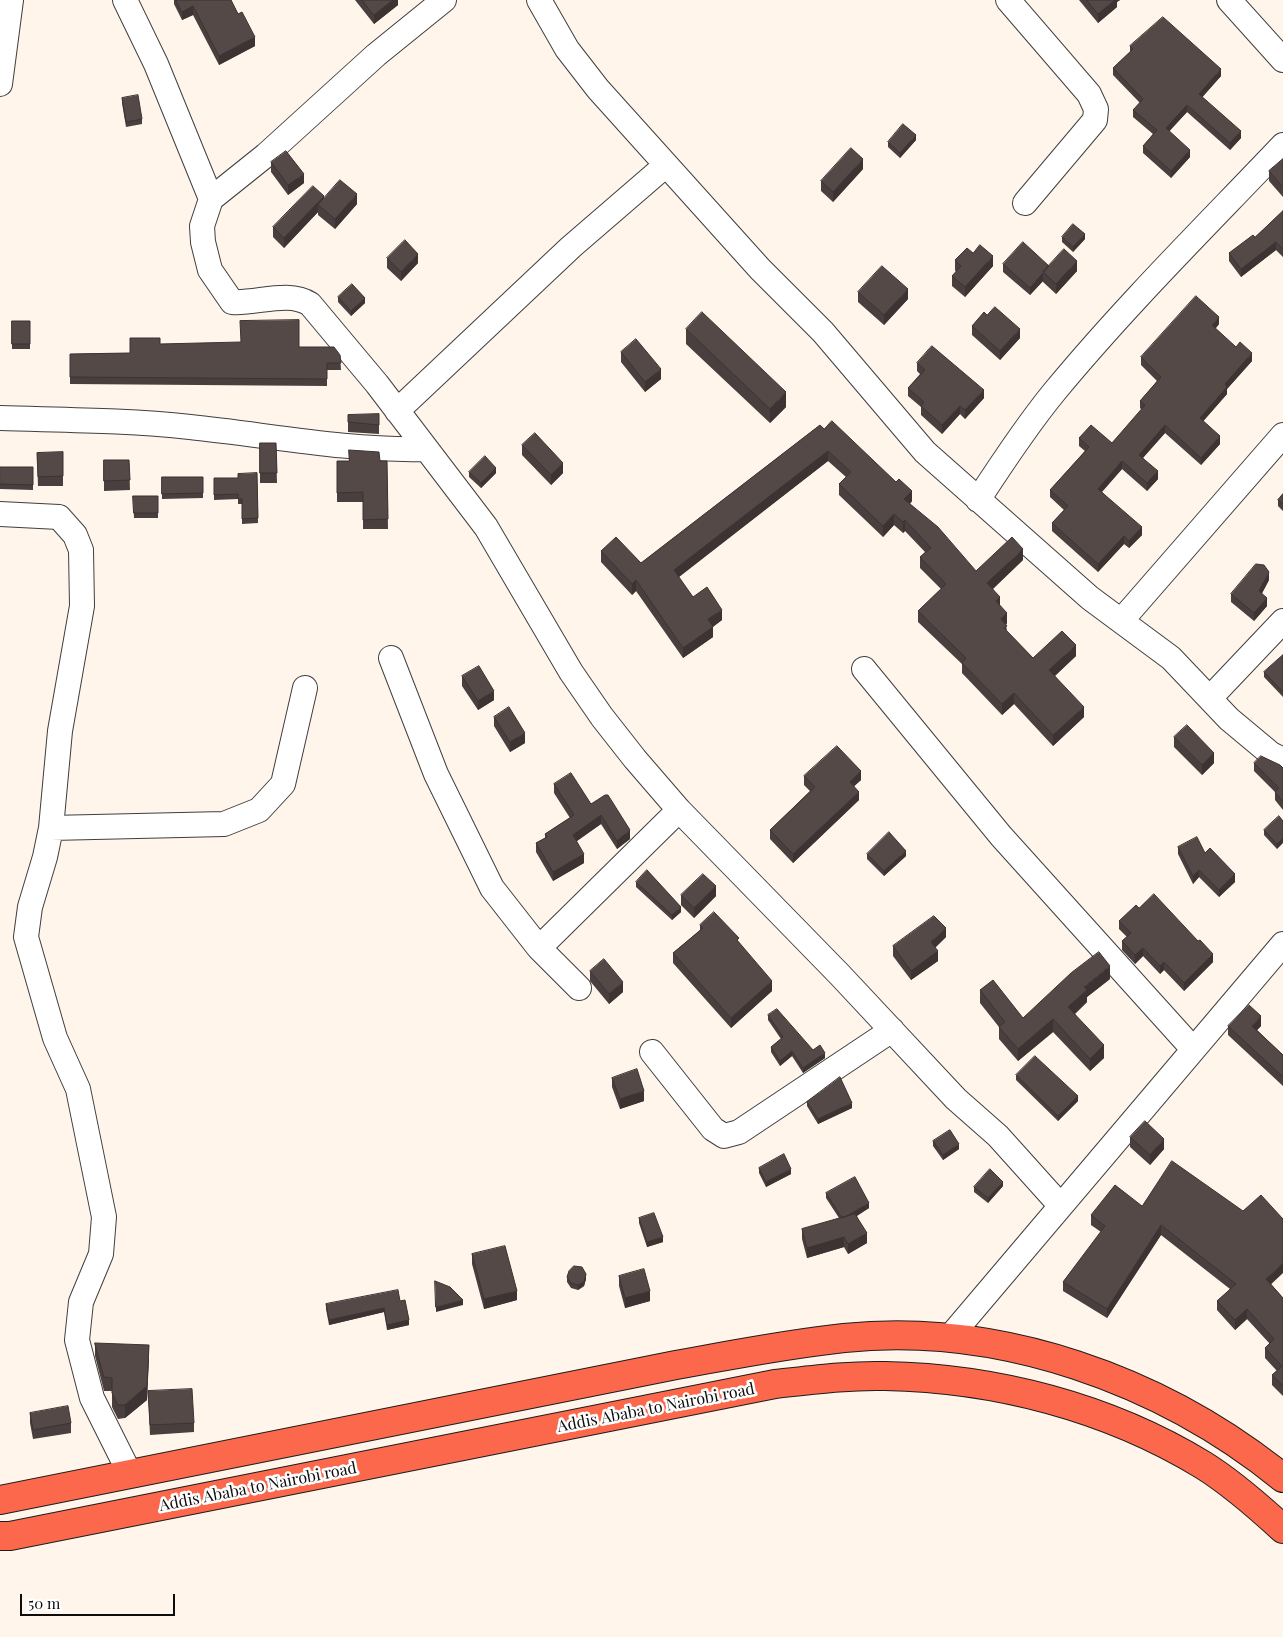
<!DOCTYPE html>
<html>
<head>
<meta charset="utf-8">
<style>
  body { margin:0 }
  #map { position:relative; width:1283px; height:1637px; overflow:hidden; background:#fff5ea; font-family:"Playfair Display",serif }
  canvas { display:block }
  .scale { position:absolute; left:20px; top:1594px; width:155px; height:22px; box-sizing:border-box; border:2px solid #0c0c0c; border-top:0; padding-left:6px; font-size:15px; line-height:18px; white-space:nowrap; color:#0c0c0c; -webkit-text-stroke:4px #fff; paint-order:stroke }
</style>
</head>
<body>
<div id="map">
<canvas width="1283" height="1637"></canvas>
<div class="scale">50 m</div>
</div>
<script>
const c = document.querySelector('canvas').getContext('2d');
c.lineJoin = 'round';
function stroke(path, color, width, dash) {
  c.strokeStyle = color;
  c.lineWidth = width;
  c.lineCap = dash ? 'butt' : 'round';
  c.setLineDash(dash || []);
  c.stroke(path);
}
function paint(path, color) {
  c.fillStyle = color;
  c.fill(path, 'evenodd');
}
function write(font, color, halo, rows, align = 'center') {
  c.font = font + ' "Playfair Display",serif';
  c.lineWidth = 5;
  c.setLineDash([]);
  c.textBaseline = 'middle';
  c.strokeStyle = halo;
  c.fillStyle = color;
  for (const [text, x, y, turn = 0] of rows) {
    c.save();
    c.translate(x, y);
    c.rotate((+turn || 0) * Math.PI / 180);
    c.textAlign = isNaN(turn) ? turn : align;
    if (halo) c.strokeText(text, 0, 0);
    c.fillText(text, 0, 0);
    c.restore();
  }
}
const street = new Path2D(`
  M125,0L156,64L211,199
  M444,0L376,55L266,155L211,199L202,226L203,242L210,270L232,302C257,304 288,290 310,304L377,384L486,527L571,672L602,717L635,759L679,810L840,975L956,1099L998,1136L1060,1205
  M539,0L567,49L598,89L760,269L823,332L925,452L1090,598L1171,658L1229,719L1271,754L1283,760
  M1008,0L1089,94L1096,109L1095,120L1025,203
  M1229,0L1283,60
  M0,84L11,0
  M397,411L571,247L666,165
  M0,418C63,420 127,420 190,427C268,435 347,451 425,449
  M978,500C1002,463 1027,425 1055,391C1126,305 1206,226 1283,145
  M0,514L59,517L75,535L81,550L82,606L60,731L51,828L45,857L30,907L26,937L55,1038L78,1089L104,1217L101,1254L81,1302L77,1340L92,1398L130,1474
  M1121,621L1283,435
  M391,658L436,774L492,888L539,948
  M864,669L1001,836L1193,1049
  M1210,698L1283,621
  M51,828L224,824L259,810L283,784L305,688
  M579,988L539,948L679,810
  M652,1052L713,1129L724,1136L739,1132L892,1030
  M949,1338L1283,944`);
const highway = new Path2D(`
  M0,1500L676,1365C732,1355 787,1344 844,1338C1000,1322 1162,1380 1283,1478
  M0,1536H10L775,1384C812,1380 848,1375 885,1376C995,1378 1108,1407 1203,1465C1232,1483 1258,1506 1283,1529`);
const wall = new Path2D(`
  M174,0H231L255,46L219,65L193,15L182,20L174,4Z
  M355,0H398V5L374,24Z
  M1079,0H1120L1117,2V7L1098,23Z
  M1130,46L1221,76L1202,97L1241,138L1230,150L1187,112L1169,131L1190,157L1171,178L1143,153V146L1153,134L1133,117V110L1140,103L1113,75V68L1130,52Z
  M122,98L142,119V124L126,127L122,103Z
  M916,140L900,158L888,147V142Z
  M1283,159V197L1269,181V171Z
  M271,162L304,183L288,195L271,172Z
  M863,169L833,202L821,191V181Z
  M324,199L357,204L335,229L318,215V212L284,248L273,237V227Z
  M1283,211V257L1276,250L1241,277L1229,261V253L1255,237Z
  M1062,237L1085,239L1073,252L1062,242Z
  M973,253L993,266L965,297L952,286V276L956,272L955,270V260Z
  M387,258L418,263L401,281L387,268Z
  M1003,264L1049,266L1077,271L1056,294L1043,282V281L1030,295L1003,272Z
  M858,292L908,299L884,325L858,302Z
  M338,297L365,303L351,316L338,302Z
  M987,315L1020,338L1000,360L972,335V326Z
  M12,321H30V349H12Z
  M1219,324L1215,329L1252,361L1227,389V394L1203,421L1220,444L1201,465L1165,433L1143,458L1158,479L1147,491L1122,469L1102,492L1142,535L1129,548L1124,544L1098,572L1052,531V523L1064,510L1050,497V490L1085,451L1079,446V438L1112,443L1142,410L1140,408V401L1157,381L1141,365V357Z
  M686,329L786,407L770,423L686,344Z
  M160,344L340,355L341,370H327V386L70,384V354L130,353Z
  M621,352L661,379L645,392L621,362Z
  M917,363L984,398L965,419L960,414L942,434L921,415V407L908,396V388L920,374L917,371Z
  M379,414V434L348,432V415Z
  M820,425L912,501L910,504L976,571L1023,560L993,589L1007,623L1006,625L1007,631L1033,658L1076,656L1055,676L1084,717L1053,746L1014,704L1002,715L962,673V664L918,622V611L941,589L920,568V557L925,552L905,531L903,533L894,525L883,537L839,495V484L846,477L828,461L678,577L693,597L722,620L713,627V637L683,658L636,591L632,595L601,562V551L641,563Z
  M260,443H276L277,483H260Z
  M522,445L563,473L551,485L522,455Z
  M63,452V486H38L37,453Z
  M104,460H129L130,490L104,491Z
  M337,461H387L388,529H363V502H337Z
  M0,467H33V490L0,489Z
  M469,472L496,473L481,488L469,477Z
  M257,473L258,523L242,524V504H238V499L214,500V478H238Z
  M162,477H203V498L162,499Z
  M1283,494V511L1278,506V500Z
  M133,496H158V518H134Z
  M1269,580L1262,593L1267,606L1254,621L1231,602V594Z
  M1283,655V697L1264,677V672Z
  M462,676L494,700L478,710L462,686Z
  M494,717L525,743L510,752L494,726Z
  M1174,737L1214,763L1202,775L1174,747Z
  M1254,763L1283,768V810L1275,800V792L1254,771Z
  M804,776L861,780L854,786L859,800L793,863L770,839V830L810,791L804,785Z
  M554,784L591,804L630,839L617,849L601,824L576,841L584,863L553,881L536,852V843L545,838V834L570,818L554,793Z
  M1283,821L1277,849L1264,835V830Z
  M1178,847L1205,853L1235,882L1219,897L1199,877L1193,884L1178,854Z
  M867,854L906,856L884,876L867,859Z
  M636,882L681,912L672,920L636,887Z
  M681,895L716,896L694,918L681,905Z
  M1139,908L1213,962L1184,991L1164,970L1160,974L1143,956L1135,964L1122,950V941L1127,937L1119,929V921Z
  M700,925L739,943L772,991L731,1028L673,963V953L700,930Z
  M946,937L935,948L938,961L911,980L893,956V946Z
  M590,971L623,992L609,1004L590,981Z
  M1110,979L1087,997V1002L1075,1014L1104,1058L1090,1071L1053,1032L1018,1061L999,1039V1027L980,1003V990L1023,1018Z
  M768,1015L813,1050L825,1058L803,1073L792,1056L780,1066L771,1052V1047L781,1039L768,1020Z
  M1228,1026H1261L1257,1030L1283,1055V1086L1228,1035Z
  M1016,1075L1078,1101L1058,1121L1016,1080Z
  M612,1078L644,1101L620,1109L612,1087Z
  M807,1102L852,1108L818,1124L807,1106Z
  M1130,1137L1164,1149L1150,1165L1130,1147Z
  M933,1141L959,1149L943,1160L933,1146Z
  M759,1168L791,1174L766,1187L759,1173Z
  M1003,1186L988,1203L974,1192V1187Z
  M826,1193L869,1208L857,1216L867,1243L848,1254L844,1247L807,1258L802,1239V1229L839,1218L826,1198Z
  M1142,1206L1271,1284L1283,1298V1396L1272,1385V1375L1277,1371L1265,1358V1348L1270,1344L1247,1319L1235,1330L1217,1310V1301L1230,1289L1161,1235L1107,1318L1063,1291V1282L1101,1232L1091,1225V1215Z
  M639,1218L663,1242L647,1247L639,1223Z
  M472,1254L517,1300L484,1309L472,1264Z
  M619,1276L650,1301L625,1308L619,1286Z
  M567,1277L586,1279L584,1286L578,1290L571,1288L567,1282Z
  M400,1301L409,1325L387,1330L384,1312L329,1325L326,1309V1304Z
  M95,1343L149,1359L147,1400L125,1418L118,1419L112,1407V1391H104L95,1356Z
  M148,1391L194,1423V1432L150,1435Z
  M30,1413L71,1423V1433L33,1439L30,1423Z`);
const shadedWall = new Path2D(`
  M393,0H398V5L374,24V15Z
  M1115,0H1120L1117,2V7L1098,23V14Z
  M193,6V15L182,20V12Z
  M255,37V46L219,65V56Z
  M1221,69V76L1199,101V94Z
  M1187,105V112L1166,135V128Z
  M1241,131V138L1230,150V143Z
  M916,135V140L900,158V153Z
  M1190,150V157L1171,178V171Z
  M863,159V169L833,202V192Z
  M304,174V183L288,195V185Z
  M357,194V204L335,229V219Z
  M324,196V206L318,205V212L284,248V238Z
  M1085,234V239L1073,252V247Z
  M1276,242V250L1241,277V269Z
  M418,254V263L401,281V272Z
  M993,256V266L965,297V287Z
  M1077,261V271L1056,294V284Z
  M1043,273V281L1030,295V288Z
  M908,289V299L884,325V315Z
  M365,298V303L351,316V311Z
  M1219,317V324L1212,333V325Z
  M1020,329V338L1000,360V351Z
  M1252,353V361L1227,389V394L1200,425V418L1225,384Z
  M661,369V379L645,392V382Z
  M984,390V398L965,419V410Z
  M786,392V407L770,423V409Z
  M960,406V414L942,434V425Z
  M1165,425V433L1139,462V455Z
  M1220,436V444L1201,465V458Z
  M828,451V461L674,581V570Z
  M1122,461V469L1098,496V489Z
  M563,463V473L551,485V475Z
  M496,468V473L481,488V483Z
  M1158,471V479L1147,491V483Z
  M912,491V501L904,510V499Z
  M894,514V525L883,537V526Z
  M905,520V531L903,533V522Z
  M1142,527V535L1129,548V541Z
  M1124,536V544L1098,572V564Z
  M1023,549V560L987,594V583Z
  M1269,572V580L1259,599V591Z
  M636,580V591L632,595V584Z
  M1000,597V607L996,601Z
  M1267,598V606L1254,621V613Z
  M722,610V620L708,630V619Z
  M1007,613V623L1001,630V619Z
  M713,627V637L683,658V648Z
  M1076,645V656L1049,681V670Z
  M494,691V700L478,710V701Z
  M1014,693V704L1002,715V704Z
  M1084,707V717L1053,746V735Z
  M525,733V743L510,752V742Z
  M1214,753V763L1202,775V765Z
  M861,771V780L850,790V782Z
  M859,792V800L793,863V854Z
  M601,815V824L573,844V835Z
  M630,830V839L617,849V841Z
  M1283,838V843L1277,849V844Z
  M906,851V856L884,876V871Z
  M584,854V863L553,881V872Z
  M1199,870V877L1193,884V876Z
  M1235,874V882L1219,897V890Z
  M716,886V896L694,918V908Z
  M681,907V912L672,920V915Z
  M946,928V937L931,951V942Z
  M1143,948V956L1135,964V955Z
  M938,951V961L911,980V971Z
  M1213,954V962L1184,991V983Z
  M1164,962V970L1160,974V966Z
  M1110,966V979L1087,997V1002L1068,1020V1007L1084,987Z
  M772,981V991L731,1028V1018Z
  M623,982V992L609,1004V994Z
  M1261,1016V1026L1252,1035V1026Z
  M1053,1019V1032L1018,1061V1049Z
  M1104,1045V1058L1090,1071V1059Z
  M792,1051V1056L780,1066V1061Z
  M825,1053V1058L803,1073V1068Z
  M644,1091V1101L620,1109V1099Z
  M1078,1096V1101L1058,1121V1116Z
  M852,1103V1108L818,1124V1119Z
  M1164,1139V1149L1150,1165V1155Z
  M959,1144V1149L943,1160V1155Z
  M791,1169V1174L766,1187V1182Z
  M1003,1182V1186L988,1203V1198Z
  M869,1203V1208L843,1224V1219Z
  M1161,1225V1235L1107,1318V1309Z
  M867,1233V1243L848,1254V1244Z
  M663,1237V1242L647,1247V1242Z
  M844,1237V1247L807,1258V1248Z
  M1283,1263V1273L1266,1289V1279Z
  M586,1274V1279L584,1286L578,1290V1285Z
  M517,1291V1300L484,1309V1299Z
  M650,1291V1301L625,1308V1298Z
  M463,1300V1305L436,1312V1307Z
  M384,1308V1312L329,1325V1320Z
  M1247,1309V1319L1235,1330V1320Z
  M409,1320V1325L387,1330V1325Z
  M149,1345L147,1400L125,1418V1405Z`);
const building = new Path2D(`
  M176,0H231L238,14L242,12L255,37L219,56L193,6L182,12Z
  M362,0H393L374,15Z
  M1087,0H1115L1098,14Z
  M1163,17L1221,69L1199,94L1241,131L1230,143L1187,105L1166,128L1190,150L1171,171L1143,146L1157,130L1133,110L1143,99L1113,68L1133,49L1130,46Z
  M138,95L142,119L126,122L122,98Z
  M903,124L916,135L900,153L888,142Z
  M851,148L863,159L833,192L821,181Z
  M286,151L304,174L288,185L271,162Z
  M1283,159V187L1269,171Z
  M340,180L357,194L335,219L318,205Z
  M313,186L324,196L284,238L273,227Z
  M1283,211V249L1276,242L1241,269L1229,253L1253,235L1255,237Z
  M1073,224L1085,234L1073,247L1062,237Z
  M405,240L418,254L401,272L387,258Z
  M1023,242L1049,266L1030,288L1003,264Z
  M980,245L993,256L965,287L952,276L961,266L955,260L967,248L973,253Z
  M1064,249L1077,261L1056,284L1043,272Z
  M882,266L908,289L884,315L858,292Z
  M352,284L365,298L351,311L338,297Z
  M1196,296L1219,317L1212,325L1236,347L1240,342L1252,353L1225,384L1227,387L1200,418L1220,436L1201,458L1165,425L1139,455L1158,471L1147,483L1122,461L1098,489L1142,527L1129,541L1124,536L1098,564L1052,523L1068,506L1050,490L1089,447L1079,438L1091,425L1112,443L1145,405L1140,401L1161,377L1141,357Z
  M995,307L1020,329L1000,351L972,326L984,312L987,315Z
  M702,312L786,392L770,409L686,329Z
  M299,320V347H334L340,355L341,363H327V379L70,377V354L130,353V338H160V344L241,342L240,321Z
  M12,321H30V344H12Z
  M636,339L661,369L645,382L621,352Z
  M932,346L984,390L965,410L960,406L942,425L921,406L924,402L908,388L925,370L917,363Z
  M379,414V425L348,422V415Z
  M832,421L896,482L899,479L912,491L904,499L938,527L976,571L1012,537L1023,549L987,583L1000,597L996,601L1007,613L1001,619L1007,626L1004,628L1033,658L1062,631L1076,645L1049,670L1084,707L1053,735L1014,693L1002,704L962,663L966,658L918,611L946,584L920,557L931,548L905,520L903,522L894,514L883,526L839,484L851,472L828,451L674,570L693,597L707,587L722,610L708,619L713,627L683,648L636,580L632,584L601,551L616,537L641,563L820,425L824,429Z
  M535,433L563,463L551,475L522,445Z
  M260,443H276L277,473H260Z
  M349,450L379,452L380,461H387L388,519L363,520V492L337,493V461H349Z
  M63,452V476L38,477L37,453Z
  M485,456L496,468L481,483L469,472Z
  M104,460H129L130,480L104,481Z
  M0,467H33V485L0,484Z
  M257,473L258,518L242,519V499H238V494L214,495V478H238V474Z
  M162,477H203V493L162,494Z
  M1283,494V504L1278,500Z
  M133,496H158V513H134Z
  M1256,564L1264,565L1269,572L1259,591L1267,598L1254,613L1231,594Z
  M1283,655V692L1264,672Z
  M479,666L494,691L478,701L462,676Z
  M509,707L525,733L510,742L494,717Z
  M1187,725L1214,753L1202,765L1174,737Z
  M837,746L861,771L850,782L859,792L793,854L770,830L815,787L804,776Z
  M1261,756L1280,765L1283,768V802L1275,792L1279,788L1254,763Z
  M571,773L591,804L605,795H608L630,830L617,841L601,815L573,835L584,854L553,872L536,843L547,837L545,834L574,815L554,784Z
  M1279,816L1283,821V838L1277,844L1264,830Z
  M889,832L906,851L884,871L867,854Z
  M1197,837L1205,853L1210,848L1235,874L1219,890L1199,870L1193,876L1178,847Z
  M647,870L681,907L672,915L636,882Z
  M703,874L716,886L694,908L681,895Z
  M1154,894L1198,941L1200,940L1213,954L1184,983L1164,962L1160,966L1143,948L1135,955L1122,941L1131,933L1119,921L1136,905L1139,908Z
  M714,912L739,938L737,940L772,981L731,1018L673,953L703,928L700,925Z
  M934,916L946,928L931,942L938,951L911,971L893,946Z
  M1099,952L1110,966L1084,987L1087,990L1068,1007L1104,1045L1090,1059L1053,1019L1018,1049L999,1027L1005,1022L980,990L993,980L1023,1018L1071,973Z
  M604,959L623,982L609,994L590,971Z
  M1249,1005L1261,1016L1252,1026L1283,1055V1077L1228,1026Z
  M777,1009L813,1050L820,1045L825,1053L803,1068L792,1051L780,1061L771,1047L783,1037L768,1015Z
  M1035,1056L1078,1096L1058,1116L1016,1075Z
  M637,1069L644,1091L620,1099L612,1078Z
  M840,1077L852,1103L818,1119L807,1102Z
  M1145,1121L1164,1139L1150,1155L1130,1137Z
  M950,1130L959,1144L943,1155L933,1141Z
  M784,1154L791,1169L766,1182L759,1168Z
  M1172,1161L1243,1211L1261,1195L1283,1219V1263L1266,1279L1283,1298V1386L1272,1375L1282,1366L1265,1348L1274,1339L1247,1309L1235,1320L1217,1301L1236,1284L1161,1225L1107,1309L1063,1282L1105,1226L1091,1215L1115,1185L1142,1206Z
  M990,1169L1003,1182L988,1198L974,1187Z
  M855,1177L869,1203L847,1216L842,1218L826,1193Z
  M654,1213L663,1237L647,1242L639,1218Z
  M855,1214L867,1233L848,1244L844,1237L807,1248L802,1229Z
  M505,1246L517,1291L484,1299L472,1254Z
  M574,1266L582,1267L586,1274L584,1282L578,1285L571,1283L567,1277L569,1271Z
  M644,1269L650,1291L625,1298L619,1276Z
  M435,1281L450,1287L463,1300L436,1307Z
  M398,1290L400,1301L405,1300L409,1320L387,1325L384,1308L329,1320L326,1304Z
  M95,1343L149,1345L147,1386L125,1405H118L112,1393V1378L104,1377Z
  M192,1389L194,1423L150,1425L148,1391Z
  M68,1406L71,1423L33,1430L30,1413Z`);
const streetNames = [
  ["Addis Ababa to Nairobi road",656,1408,-11],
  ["Addis Ababa to Nairobi road",258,1487,-11]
];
stroke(street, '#3f3f3f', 26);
stroke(highway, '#1d1d1d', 30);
stroke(street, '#fff', 24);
stroke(highway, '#fb684c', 28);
paint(wall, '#493f3e');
paint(shadedWall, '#3c3332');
paint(building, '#554948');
stroke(building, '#3c3332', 1);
write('16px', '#0c0c0c', '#fff', streetNames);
</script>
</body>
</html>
